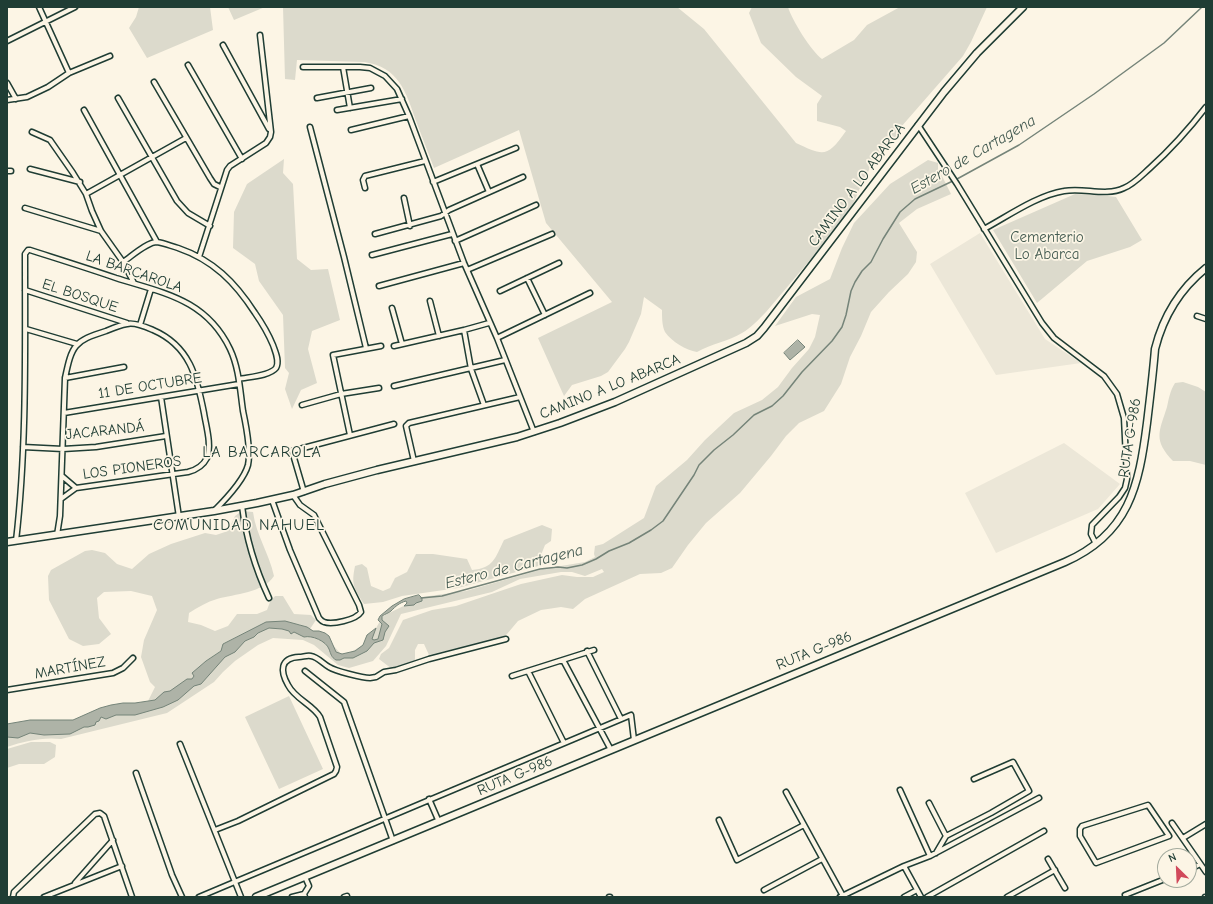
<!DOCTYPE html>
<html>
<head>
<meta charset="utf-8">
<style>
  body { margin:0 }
  #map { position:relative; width:1213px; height:904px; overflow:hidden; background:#fcf5e5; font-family:"Comic Neue",sans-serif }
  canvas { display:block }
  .frame { position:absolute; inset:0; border:8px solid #1f3d34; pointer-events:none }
  .north { position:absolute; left:1157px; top:848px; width:40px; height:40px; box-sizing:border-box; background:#fcf5e5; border:1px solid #a4ab9e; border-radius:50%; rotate:336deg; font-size:11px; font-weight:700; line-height:16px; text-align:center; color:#1f3d34 }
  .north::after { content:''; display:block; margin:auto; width:14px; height:18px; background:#d1495b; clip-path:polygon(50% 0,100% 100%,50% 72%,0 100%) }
</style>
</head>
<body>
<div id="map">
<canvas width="1213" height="904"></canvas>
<div class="frame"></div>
<div class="north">N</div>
</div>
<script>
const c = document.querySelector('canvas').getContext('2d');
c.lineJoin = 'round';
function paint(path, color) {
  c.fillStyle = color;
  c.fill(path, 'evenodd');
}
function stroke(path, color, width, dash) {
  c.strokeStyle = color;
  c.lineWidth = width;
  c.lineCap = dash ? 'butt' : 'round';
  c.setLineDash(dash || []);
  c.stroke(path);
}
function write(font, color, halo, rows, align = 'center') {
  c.font = font + ' "Comic Neue",sans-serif';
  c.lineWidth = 3.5;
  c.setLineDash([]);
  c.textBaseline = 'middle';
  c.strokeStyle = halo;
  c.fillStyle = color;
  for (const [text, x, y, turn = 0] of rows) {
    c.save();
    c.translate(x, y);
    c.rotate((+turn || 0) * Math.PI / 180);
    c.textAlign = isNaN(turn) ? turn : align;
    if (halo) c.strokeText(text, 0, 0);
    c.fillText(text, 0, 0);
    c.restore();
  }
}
const built = new Path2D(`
  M980,233L1045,339L1081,363L996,375L930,264Z
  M1064,443L1120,484L1098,509L996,553L965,493Z`);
const green = new Path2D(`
  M139,7H210L213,30L147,58L129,28L136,17Z
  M228,7H265L234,20Z
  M283,7H677L704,29L796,143C824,156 827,158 846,131L840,127L817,121V104L822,96L796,77L761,43L749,13L752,7H788C792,20 811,51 822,59L854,40L867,25L900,7H987L971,42L963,56L901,127L898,135L874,160L859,190L849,214L766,312C759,319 751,328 742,333C729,341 711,344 697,352C686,350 672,342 665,332C662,326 662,317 662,310L644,297L641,314L629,342L625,349L608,372L601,376L572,385L564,396L538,338L612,302L546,223L519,130L434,168C428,152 422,137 416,121C406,92 399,67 364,62L297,60L295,80L285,79Z
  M284,159L283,173L293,184L297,259L311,270L328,269L340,320L312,331L308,349L317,383L301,390L292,409L285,389L289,373L285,368L283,315L259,281L255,264L233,248L234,212L247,184Z
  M928,160L938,163V174L937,176L941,174L951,194L917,209L899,223L917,252L916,262L908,274L889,292L871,312L861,336L850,357L841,384L824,411L799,423L786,436L771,456L740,493L706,523L688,545L672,568L661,573L640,574L585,599L573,609L561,607L541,610L518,621L507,634L501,638L429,655L424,644H418L415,650V660L392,669L379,659L381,654L389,648L403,620L432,610L456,606L521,584L562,575L577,577H593L604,572L602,569L585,576L572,572H561L520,579L492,592L401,614L386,646L373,661L349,668L338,665L314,645L303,640L273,638L258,645L235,661L223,672L214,682L167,713L61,739C42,737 25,741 7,747V734L10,733L126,713L153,700L148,701L155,687L150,682L141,657L144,640L157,610L152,596L131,591L104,592L97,598L99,618L111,634L99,644L83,646L69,639L49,600L48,576L51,570L85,551L92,550L105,553L117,564L132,569L149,554L171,544L205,533L216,535L228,531L235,516L242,511L253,512C256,535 269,553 274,576C263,593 235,594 217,599C207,602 198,607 189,613L188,622L201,625L215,631L228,626L237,614H257L267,610L270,602L275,596H283L294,614L311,615L316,620L310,629L298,624L260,625L223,644L221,651L206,661L193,673L194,675L240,640L271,627L325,636L340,653L346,655L368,642L383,616L422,597L466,591L543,569L585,562L595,557L594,554L595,546L603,544L644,518L656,486L687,460L705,440L734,413L762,400L778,387L792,368L809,349L815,337L820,315L812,314L775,326L796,297L830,279L842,248L854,223L890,184Z
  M1075,194L1100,195L1116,197L1142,240L1130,247L1087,261L1037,303L993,230Z
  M1183,382L1198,387L1206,392V465L1190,461H1173C1153,440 1159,432 1167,407C1169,398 1170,391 1175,383Z
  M542,525L552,529L551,541L545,545L541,555L551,559L542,565L458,588L402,596L383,602L364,604C354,588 351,585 355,566L362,564L367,568L371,586L383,591L390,588L395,578L407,572L416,554H433L467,559L472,570C494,568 495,558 504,540Z
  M289,696L323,769L279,789L245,717Z
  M31,742H50L56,745L55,757L44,764H19L7,768V749Z`);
const water = new Path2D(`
  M798,340L805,347L790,360L784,353Z
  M419,595L422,598V601L416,603L414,605L404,606L407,603L406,601C399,603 396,606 391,611C389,613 385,614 382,616V620L389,626L385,632L383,640L374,643L367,651L353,658H344L340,660H336C331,657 331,654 329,649C326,641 312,635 304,637L294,632L291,634L289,631L282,629L269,628L258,633L254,637L245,641L235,652L225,657L201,684L194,686L178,700L163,707L135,715H116L106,719L101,717L99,721L96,722L95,725L88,727H84L70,734L44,735L30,733L18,738L7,737V724L30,720H73L100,708L111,705L123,703H135L155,700L164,692L170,691L187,679H192L194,676L192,673L206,661L221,651L223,644L266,622L285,621L307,627L313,631H319L325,633L329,636L336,652L342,654L355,651L363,645L367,635L376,628L372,639L374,640L378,639L382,624L378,620L380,616L392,606L404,599Z`);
const stream = new Path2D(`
  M421,598L442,596L540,569L558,567L567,568L582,565L596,559L609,551L629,543L651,530L663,521L694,475L699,465L714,450L733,435L754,415L772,406L783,396L802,372L832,341L842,327L846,315L851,291L855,282L862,271L871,262L883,239L900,212L915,199L957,179L1019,145L1094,94L1164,43L1202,7`);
const street = new Path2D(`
  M39,7L69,73
  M7,41L75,7
  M223,45L269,129
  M188,65L242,159
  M303,67H360L370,68L385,76L397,89L409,116L464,263L497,338L534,432
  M343,67L350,108
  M154,82L210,178L214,184L220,187
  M7,83L16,99
  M118,98L177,201L188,213L210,226
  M317,98L371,88
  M7,100L27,97L48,87L69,73L110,56
  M84,110L157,242
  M337,110L402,99
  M918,125L957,184L1042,323L1054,338L1104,376L1117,394L1124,418L1127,479L1125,488L1119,497L1092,525L1091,534L1096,544
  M310,127L344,257L366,348
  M351,130L409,116
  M32,132L50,140L73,173L86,194L92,211L101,231L123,262L134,283
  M477,164L489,192
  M30,169L80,182
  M7,171H11
  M433,182L516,148
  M365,188L363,180L365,176L425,161
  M86,194L186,138
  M404,198L410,226
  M25,208L101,231
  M984,229C1008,216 1038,195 1064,191C1084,187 1105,197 1124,188C1134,184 1142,175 1150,168C1171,149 1189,129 1206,107
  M375,234L441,216L449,210L523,177
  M455,241L536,205
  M372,255L452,234
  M199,257L227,170L230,166L266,143L270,137L271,132L260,35
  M123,262C132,256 147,242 157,242C164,243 171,246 178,248C213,260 235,282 255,313C262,323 268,333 273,345C275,351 280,361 276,368C270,376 248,377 239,379
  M467,270L552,234
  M527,278L545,315
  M379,286L464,263
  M25,290L127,323
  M500,291L559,263
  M430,301L439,336
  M392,308L402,344
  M1197,316L1206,319
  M140,325L151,289
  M26,329L77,344
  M464,330L471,369L484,405
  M497,338L590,293
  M394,346L464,330L489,323
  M65,378L124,367
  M394,386L505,360
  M161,397L179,517
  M302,405L341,394L379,388
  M64,413L239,384
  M350,435L333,355L381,346
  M23,447L63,449L96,447L166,436
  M414,461L406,426L409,423L520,397
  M62,476L76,488
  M304,492L292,451L394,424
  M272,500L290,550L319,618C320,619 321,621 324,622C332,625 356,620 361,612L359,605L314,515L300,505L293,495
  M242,506C246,538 255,568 269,598
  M57,535L60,516L65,378C72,345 74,341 106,331C113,328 120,325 127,324C135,322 146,327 153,330C190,346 197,377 204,413C206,426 212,445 207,458C203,466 196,470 188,472L76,488L61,499
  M16,541C27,446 25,349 25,254L28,250H30C58,259 87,268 116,278C163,293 206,299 230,349C239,368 240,390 243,411C246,425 251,451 248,465C244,480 225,500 214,511
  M587,651L621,719
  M563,660L611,750
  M305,671L344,702L393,841
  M528,671L564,743
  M512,676L594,650
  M7,690L113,673L123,668L133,658
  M180,744L241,897
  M136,773L172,875L182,897
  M900,790L930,856
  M786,792L843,896
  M429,799L439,822
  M929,803L946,836
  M1148,805L1169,836L1096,863L1080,836V829L1082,826Z
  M719,820L737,860L804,825
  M1172,823L1206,872
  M215,830L238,821L334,774L336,771L337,767L320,717C312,704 295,699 288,685C280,671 280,658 299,657C303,657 307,655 311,656C318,657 323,664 329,667C335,671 363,678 370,678L376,677L384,672L396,670L429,659L506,639
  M1183,838L1206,824
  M936,853L946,836L991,813L1029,791L1013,762L974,779
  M1048,859L1065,888
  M904,866L921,897
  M1189,870L1200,864
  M305,877L309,886L304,894L305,897
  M75,883L113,840
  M764,890L822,859
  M1125,895L1165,879
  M13,897L14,892L95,814L100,813L104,816L132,897
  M44,897L122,866
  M199,897L631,715L634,740
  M292,897L304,894
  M344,897L347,896
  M609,897H610
  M840,897L904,866L930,856L1039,798
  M904,897L917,890
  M927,897L1044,831
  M1007,897L1055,870
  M1205,897H1206`);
const secondary = new Path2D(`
  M7,542L214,511L257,503L293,495L325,484L377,470L517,437L560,423L615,402L746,343L757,336L764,328L944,92L977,53L1023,7`);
const primary = new Path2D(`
  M256,897L1065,562C1129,534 1139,486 1147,423C1150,398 1153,374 1155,349C1163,317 1180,289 1206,268`);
const streetNames = [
  ["CAMINO A LO ABARCA",857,185,-53],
  ["LA BARCAROLA",134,272,19],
  ["EL BOSQUE",80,296,18],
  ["11 DE OCTUBRE",150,386,-9],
  ["CAMINO A LO ABARCA",610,387,-22],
  ["JACARANDÁ",105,431,-6],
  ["RUTA G-986",1130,438,-81],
  ["LOS PIONEROS",132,468,-8],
  ["RUTA G-986",814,651,-22],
  ["MARTÍNEZ",70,668,-10],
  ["RUTA G-986",515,776,-23]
];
const parkNames = [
  ["Cementerio",1047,238],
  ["Lo Abarca",1047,255]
];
const waterNames = [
  ["Estero de Cartagena",973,155,-30],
  ["Estero de Cartagena",514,567,-14]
];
const neighbourhoodNames = [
  ["LA BARCAROLA",262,452],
  ["COMUNIDAD NAHUEL",239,525]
];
paint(built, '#ece7d8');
paint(green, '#dcdacc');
paint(water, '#aeb3a7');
stroke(water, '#758479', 1);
stroke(stream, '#758479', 1.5);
stroke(street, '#1f3d34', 7);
stroke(secondary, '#1f3d34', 9);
stroke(primary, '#1f3d34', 9);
stroke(street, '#fcf5e5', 4);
stroke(secondary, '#fcf5e5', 6);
stroke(primary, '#fcf5e5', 6);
write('15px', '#1f3d34', '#fcf5e5', streetNames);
write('15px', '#455c52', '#fcf5e5', parkNames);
write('italic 16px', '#435a51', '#fcf5e5', waterNames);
c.letterSpacing = '1px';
write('16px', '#1f3d34', '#fcf5e5', neighbourhoodNames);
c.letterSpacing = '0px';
</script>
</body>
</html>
